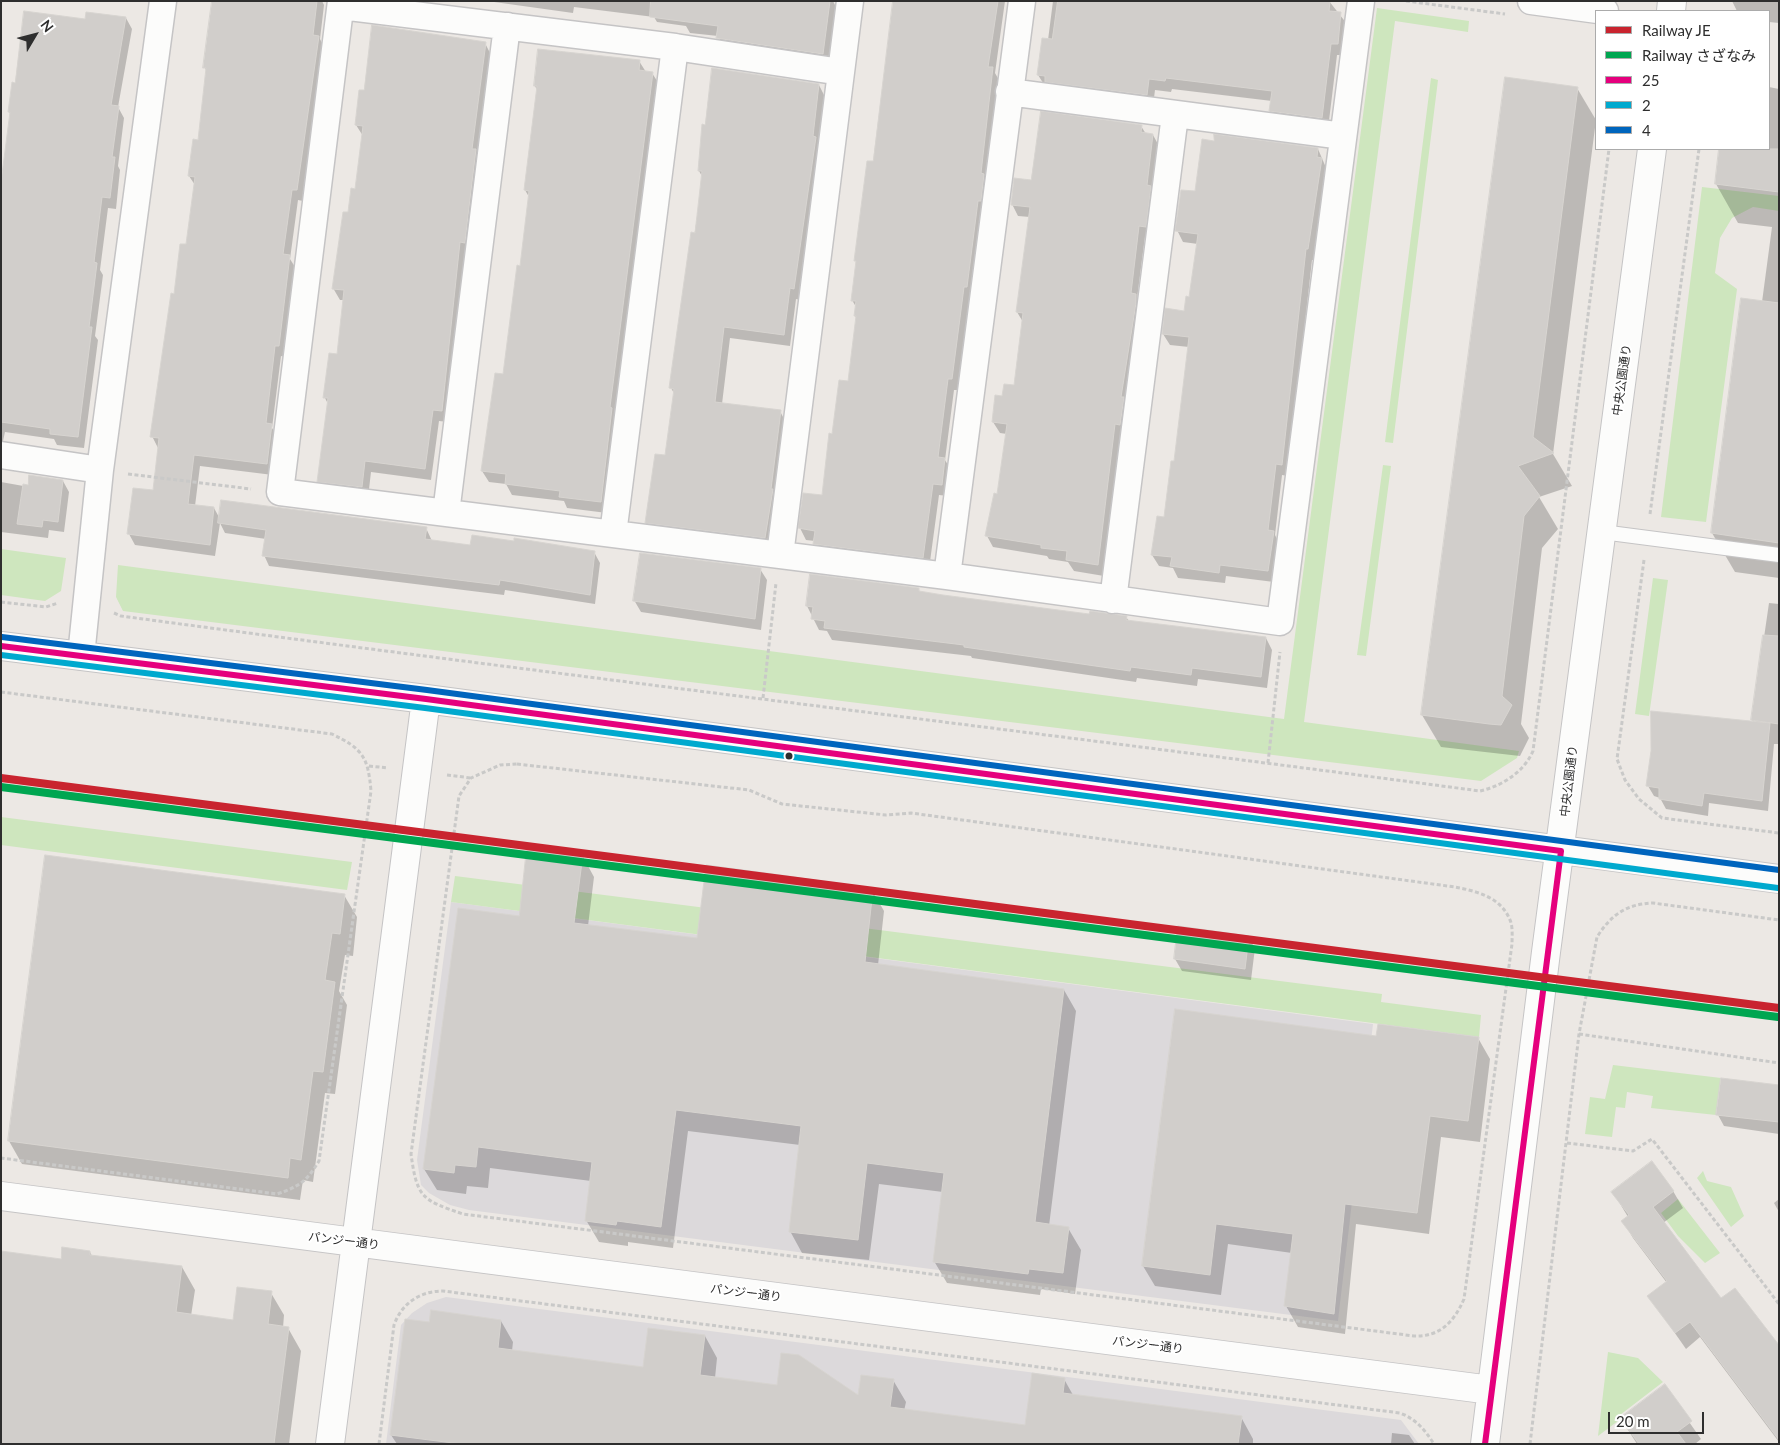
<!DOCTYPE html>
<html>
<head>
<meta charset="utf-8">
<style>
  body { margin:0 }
  #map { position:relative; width:1780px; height:1445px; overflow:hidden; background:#ece8e4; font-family:Lato,"Noto Sans JP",sans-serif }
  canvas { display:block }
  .frame { position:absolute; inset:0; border:2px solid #2e2e2e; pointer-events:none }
  .legend { position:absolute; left:1595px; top:10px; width:175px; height:140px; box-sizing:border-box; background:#fff; border:1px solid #ababab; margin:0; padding:6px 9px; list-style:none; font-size:15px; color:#2e2e2e }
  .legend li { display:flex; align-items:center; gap:10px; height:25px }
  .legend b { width:25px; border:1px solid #ababab }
  .north { position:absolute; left:10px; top:10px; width:50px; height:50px; -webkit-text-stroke:4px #fff; paint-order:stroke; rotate:53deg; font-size:14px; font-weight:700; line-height:20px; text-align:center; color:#2e2e2e }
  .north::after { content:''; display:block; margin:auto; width:18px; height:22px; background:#2e2e2e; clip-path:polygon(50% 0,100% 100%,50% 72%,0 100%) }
  .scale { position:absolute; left:1608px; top:1412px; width:96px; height:22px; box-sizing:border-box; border:2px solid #2e2e2e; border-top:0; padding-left:6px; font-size:15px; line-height:18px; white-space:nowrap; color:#2e2e2e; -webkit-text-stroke:4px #fff; paint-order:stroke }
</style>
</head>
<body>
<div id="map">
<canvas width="1780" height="1445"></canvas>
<div class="frame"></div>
<ul class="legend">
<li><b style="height:6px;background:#c9242f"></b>Railway JE</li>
<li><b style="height:6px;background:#00a651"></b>Railway さざなみ</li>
<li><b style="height:6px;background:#e5007d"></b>25</li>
<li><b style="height:6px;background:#00a9ce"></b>2</li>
<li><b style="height:6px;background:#0065bd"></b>4</li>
</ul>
<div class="north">N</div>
<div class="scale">20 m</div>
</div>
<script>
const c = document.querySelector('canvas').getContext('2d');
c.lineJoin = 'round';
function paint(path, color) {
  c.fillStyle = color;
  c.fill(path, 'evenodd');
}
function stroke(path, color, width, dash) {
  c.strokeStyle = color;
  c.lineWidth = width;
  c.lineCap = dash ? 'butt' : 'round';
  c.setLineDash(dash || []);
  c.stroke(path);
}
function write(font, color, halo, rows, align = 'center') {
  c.font = font + ' Lato,"Noto Sans JP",sans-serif';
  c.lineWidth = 4;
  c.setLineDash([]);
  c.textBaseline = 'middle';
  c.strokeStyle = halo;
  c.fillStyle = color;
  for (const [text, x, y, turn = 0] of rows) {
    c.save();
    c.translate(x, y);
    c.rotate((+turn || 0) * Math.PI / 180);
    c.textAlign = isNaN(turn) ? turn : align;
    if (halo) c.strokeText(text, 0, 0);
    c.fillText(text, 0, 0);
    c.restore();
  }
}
const industrial = new Path2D(`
  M451,902L1373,1024L1338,1321L469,1210L450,1205L429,1193L421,1185L417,1160Z
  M446,1297L1401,1420L1419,1444H386L401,1325L412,1313L427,1303Z`);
const green = new Path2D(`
  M1377,8L1469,21L1468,32L1395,21L1304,722L1519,751L1517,758L1481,781L123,611L116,597L118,565L1284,719Z
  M1431,78L1438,80L1393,443L1385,442Z
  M1702,187L1779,196V211L1753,207L1732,218L1720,238L1715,273L1737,289L1706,522L1661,517Z
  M1383,465L1391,466L1366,656L1357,655Z
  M1,549L66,558L61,591L45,601L1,595Z
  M1653,578L1668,580L1649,716L1635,714Z
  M1,817L352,862L347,890L1,845Z
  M455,876L1382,994L1381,1002L1481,1015L1479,1037L451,902Z
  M1613,1065L1721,1078L1716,1115L1651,1108L1653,1096L1627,1092L1625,1108L1616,1107L1612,1137L1585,1134L1590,1097L1605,1099Z
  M1703,1171L1707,1181L1731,1187L1744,1216L1731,1227L1697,1178Z
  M1678,1199L1720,1253L1705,1263L1678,1236L1661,1213Z
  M1608,1352L1638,1358L1663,1382L1616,1418L1618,1421L1598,1436Z`);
const shadow = new Path2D(`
  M213,1H322L324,5L320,39L325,49L303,201L298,200L290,259L295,267L285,357L281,356L272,428L278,437L273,475L200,466L195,506L214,508L220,519L426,528L432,541L471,546L594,552L600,563L595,604L505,590L504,595L269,566L264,555L266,539L225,533L220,523L215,556L135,545L129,534L154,492L158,448L152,436L176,295L187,246L195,185L189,176L199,141L207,72L205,68Z
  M487,1H833L837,9L829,65L724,49L718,36L690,33L686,26L657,22L654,17L574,7L573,13Z
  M894,1H1005L995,73L999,80L958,390H954L945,460L951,470L948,496L939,495L929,569L821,555L815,541L806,540L800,528L823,497L833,435L849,383L857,319L855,316L856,307L852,300L857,263L855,260L874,163Z
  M1053,1H1329L1347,24L1344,55H1337L1328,129L1277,122L1270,111L1272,101L1172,89L1171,92L1155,90L1153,106L1045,86L1038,75L1048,40Z
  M1732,1H1779V23L1769,22V11H1737Z
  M126,18L132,29L118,107L124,118L118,166L120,170L116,209L108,208L100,270L103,275L95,336L98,340L84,448L57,445L54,439L5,432L3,441H1V195L11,115L9,112L16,84L86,20Z
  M485,43L491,55L448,422L439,421L431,480L371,472L368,498L325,493L318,481L328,404L325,398L338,355L344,300H340L333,288L349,214L356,190L363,136L356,125L365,92Z
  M639,61L646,72L652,73L659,84L607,513L567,508L564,501L512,495L506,484L489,482L482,471L504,376L521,267L529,197L525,190L537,90L535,86Z
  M819,85L825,97L800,300L796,299L790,346L730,338L722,404L780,411L786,423L771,549L653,534L646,523L667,457L675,395L671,388L703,178L699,171Z
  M1769,87L1779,89V578L1735,572L1712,533L1742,300L1762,302L1772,227L1738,223L1716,184L1720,149H1769Z
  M1577,88L1596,120L1553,454L1572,486L1539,497L1558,529L1542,548L1521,724L1529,738L1520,756L1441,747L1422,715Z
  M1141,126L1146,134L1153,135L1159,146L1152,238L1145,237L1137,299L1142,306L1104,576L1074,571L1068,562L1049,559L1047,556L993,547L987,536L998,495L1007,434L1000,433L993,422L1003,398L1015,387L1023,322L1017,312L1030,217L1018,216L1012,204L1032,181Z
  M1318,149L1327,170L1314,260H1312L1288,476L1282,475L1275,535L1279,543L1274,582L1226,576L1225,583L1178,578L1173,568L1159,566L1152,555L1165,519L1175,462L1189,347L1170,345L1163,334L1185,312L1190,298L1198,244L1183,242L1177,230L1196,193Z
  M63,481L69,492L64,532L49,530L48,538L1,532V482L29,487Z
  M760,569L767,580L761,630L641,612L634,600Z
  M918,589L921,593L1090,615L1126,617L1129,621L1266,638L1272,650L1267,688L1198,679L1197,686L1137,678L1136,682L972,658L971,656L832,640L827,631L819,630L807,606Z
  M1769,603L1779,604V744H1774L1768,811L1709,803L1708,816L1666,809L1660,798L1654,796L1648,786L1754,723L1752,720Z
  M582,855L594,877L588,926L698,940L872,890L884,911L878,965L1064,990L1076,1011L1049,1226L1068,1228L1081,1250L1075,1294L1041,1289L1040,1295L947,1283L934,1261L943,1192L879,1184L869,1260L802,1253L790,1231L800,1145L688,1131L673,1248L628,1242V1246L599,1242L586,1220L591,1181L490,1168L488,1188L467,1186L466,1194L437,1190L424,1169L520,917Z
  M46,856L344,895L357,917L353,956L345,955L339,991L347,1005L335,1094L325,1093L313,1182L303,1180L300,1200L22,1164L9,1141Z
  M1180,927L1248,937L1255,948L1251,980L1182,971L1175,959Z
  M1377,1037L1478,1038L1490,1059L1480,1142L1441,1137L1429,1234L1356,1224L1345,1334L1298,1327L1286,1306L1292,1253L1228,1244L1221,1295L1155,1286L1143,1266Z
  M1779,1087V1134L1724,1126L1718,1115Z
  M1673,1191L1683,1208L1663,1223L1720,1300L1779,1347V1442L1700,1337L1686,1349L1649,1296L1667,1283L1633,1238L1623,1221L1628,1217L1613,1192Z
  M1779,1199V1212L1774,1203Z
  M90,1252L92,1256L182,1267L195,1290L191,1316L234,1321L271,1293L284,1315L283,1328H288L301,1351L289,1444H1L62,1260Z
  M501,1321L513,1342L512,1351L644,1368L705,1336L717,1358L715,1378L859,1397L893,1380L906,1402L904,1411L1026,1426L1064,1379L1073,1395L1241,1417L1253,1439V1444H397L391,1435L430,1323Z
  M1664,1386L1701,1439L1695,1444H1637L1621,1419Z
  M1392,1433L1409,1435L1415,1444H1391Z`);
const building = new Path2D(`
  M212,1H317L313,35L319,36L297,190H292L283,254L290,255L279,346H275L266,423L272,424L267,464L194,455L188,504L214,507L210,545L127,534L133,488L153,490L159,438L150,437L171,293L174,294L180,244H186L195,177L188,176L193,139L198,140L206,68H203Z
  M651,1H830L823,54L716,38L718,26L650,17Z
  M893,1H998L988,67H993L981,173L984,174L981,201H978L967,287H964L952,379H948L938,457L945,458L942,485L933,484L923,558L813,544L815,531L798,528L803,493L822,495L829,433L832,434L839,380L848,381L856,316H854L856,301H851L856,261H854L867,161H873Z
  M1058,1H1330L1329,11L1341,12L1338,44H1331L1322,118L1269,111L1272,91L1166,78L1165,81L1149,79L1147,95L1045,82V76L1037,75L1042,38L1052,39Z
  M24,11L85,19L86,12L126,17L111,105L119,106L112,157H115L110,198L102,197L94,262L97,263L89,327H92L78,437L50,434V429L1,422V182L10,112H8L12,82L15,83Z
  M372,25L486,42L472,149H476L468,215L465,243L460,242L442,411L433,410L425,469L365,461L362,487L317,482L328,398H323L329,353L337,354L344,290L332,289L343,212H348L351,188L355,189L363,126L355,125L359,90H364Z
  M538,49L640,60L639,70L653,72L610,407L612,408L601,502L559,497L560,491L505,484L506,474L481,471L495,373L503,374L517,265L520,266L529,191L524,190L537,86H534Z
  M712,68L819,84L813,136L816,137L794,289L790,288L784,335L724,327L715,402L781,410L771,489H773L765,538L645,523L655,454L665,455L674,389L669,388L691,232L695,233L702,171H698L702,124L705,125Z
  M1505,77L1578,87L1533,437L1554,453L1518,466L1540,496L1524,516L1502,696L1512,705L1501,725L1489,724L1421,715Z
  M1041,111L1142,125L1141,132L1153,134L1147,185L1151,186L1146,227L1139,226L1131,293L1136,294V303L1121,397H1124L1120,425L1115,424L1098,565L1066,560L1067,551L1041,548V545L985,536L994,493L997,494L1007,424L992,422L995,395L1002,396L1004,384L1014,385L1023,313L1016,312L1030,207L1011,205L1014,178L1031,180Z
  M1214,134L1318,148L1317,157L1322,158L1308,249H1306L1282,465L1276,464L1268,530L1274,531L1268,571L1220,565L1219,573L1170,566L1172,557L1151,555L1157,516L1164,517L1171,461H1174L1189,337L1162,334L1165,308L1184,311L1186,296L1189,297L1198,234L1175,231L1181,190L1195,191L1202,139L1214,141Z
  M1719,149H1779V192L1715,184Z
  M1741,298L1779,303V543L1711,533Z
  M29,475L63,480L58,522L43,520L42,527L17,524L23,484L28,485Z
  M221,500L427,527L425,539L470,545L472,535L514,541V538L595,551L590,595L500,580L499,585L262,556L266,530L218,523Z
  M640,553L761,568L755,619L633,601Z
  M810,574L919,588V591L943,595L1089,614L1090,611L1127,616L1126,620L1266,637L1261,677L1192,668L1191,675L1131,667L1130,671L964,647V645L824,628L825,621L811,619L813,607L806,606Z
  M1763,635L1779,636V724L1751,720Z
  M1651,711L1770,723L1762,801L1704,793L1702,806L1659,799V788L1646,786L1651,751Z
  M527,847L583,854L574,923L697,938L706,865L788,876L873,889L865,962L1064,989L1035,1222L1069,1227L1063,1273L1029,1269L1028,1274L933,1262L944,1173L867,1163L858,1240L789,1232L801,1126L676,1110L661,1227L617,1221L616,1225L585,1221L592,1162L478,1147L476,1167L455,1165L454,1173L423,1169L458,908L519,916Z
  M45,855L345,894L340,934L332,933L325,980L335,982L323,1072L313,1071L301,1160L290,1158L288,1178L8,1141Z
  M1178,926L1249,936L1245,969L1174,959Z
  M1175,1009L1376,1036L1378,1024L1479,1037L1468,1121L1430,1116L1417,1213L1345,1204L1334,1314L1284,1306L1293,1234L1216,1224L1210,1275L1142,1266Z
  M1721,1078L1779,1085V1122L1716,1115Z
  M1652,1161L1674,1191L1653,1207L1721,1298L1735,1288L1779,1345V1440L1690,1322L1675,1333L1647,1296L1667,1281L1621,1221L1629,1215L1611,1192Z
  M62,1247L90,1251V1255L182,1266L176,1312L233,1320L237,1287L272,1291L268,1324L289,1327L274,1444H1V1251L61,1259Z
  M431,1310L501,1320L498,1348L643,1367L648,1328L705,1335L700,1375L777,1385L781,1353L799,1355L858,1395L861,1375L894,1379L890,1407L1025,1425L1032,1373L1065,1378L1063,1393L1242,1416L1238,1444H461L390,1435L405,1319L429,1322Z
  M1665,1384L1692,1421L1677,1432L1686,1444H1639L1620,1418Z`);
const path = new Path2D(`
  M1406,1L1505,14
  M128,474L251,489
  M1650,514L1699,149
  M1644,560L1617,759L1625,780L1639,799L1662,818L1779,833
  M1,602L46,607L58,603
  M114,613L121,616C574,677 1027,731 1480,791C1502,786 1524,772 1533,751L1609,149
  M1,692L332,734C363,749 368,757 371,791L319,1161C306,1182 300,1186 277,1194L1,1158
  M763,698L776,583
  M1268,763L1280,652
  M517,764L749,790L782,804L886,815L911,813L1455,887C1476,891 1501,897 1510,920C1513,926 1512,937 1512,944L1464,1299C1454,1322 1440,1337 1414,1336L463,1214C422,1200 417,1198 411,1154L459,796L471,778L500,765Z
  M369,766L388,768
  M447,775L471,778
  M1579,1034L1779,1063
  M1567,1143L1633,1151L1652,1139L1779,1304
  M379,1444L394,1325C402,1303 420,1291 443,1291L1400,1413C1416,1419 1425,1430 1434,1444
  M1530,1444L1579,1034L1597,937C1611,915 1626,904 1653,903L1779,920`);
const lane = new Path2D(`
  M1602,532L1779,555`);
const street = new Path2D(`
  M341,1L280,492L947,576L1280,622L1361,1
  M1531,1L1605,11
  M341,6L675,47L841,72
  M1009,92L1343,136
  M1,455L100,470
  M446,513L507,26
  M613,534L675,47
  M780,555L850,1
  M947,576L1022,1
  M1113,600L1175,115
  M81,656L100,470L163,1`);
const secondary = new Path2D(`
  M1671,11L1672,1
  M1,646L426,699L1779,879
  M1,1196L1491,1390
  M330,1444L426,699
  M1485,1444L1546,952L1652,149`);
const bus1 = new Path2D(`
  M1,646L426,699L1561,851
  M1485,1444L1561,851`);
const bus2 = new Path2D(`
  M1,655L425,708L1778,888`);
const bus3 = new Path2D(`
  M2,637L427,690L1779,870`);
const rail1 = new Path2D(`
  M1,778L1779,1008`);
const rail2 = new Path2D(`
  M1,787L1778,1017`);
const markers = [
  [789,756,4.5,"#2e2e2e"]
];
const streetNames = [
  ["中央公園通り",1622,380,-82],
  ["中央公園通り",1569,781,-83],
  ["パンジー通り",344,1241,7],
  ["パンジー通り",746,1293,7],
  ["パンジー通り",1148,1345,7]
];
paint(industrial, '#dcd9db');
paint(green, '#cee6be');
paint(shadow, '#0003');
paint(building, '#d1cecb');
stroke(building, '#d7d4d0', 1);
stroke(lane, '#c5c4c5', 16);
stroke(street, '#c5c4c5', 29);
stroke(secondary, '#c5c4c5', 30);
stroke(path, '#c9c9c8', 3, [4, 2.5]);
stroke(lane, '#fcfcfb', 14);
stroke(street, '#fcfcfb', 26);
stroke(secondary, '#fcfcfb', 28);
stroke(bus1, '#e5007d', 6);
stroke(bus2, '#00a9ce', 6);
stroke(bus3, '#0065bd', 6);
stroke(rail1, '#c9242f', 8);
stroke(rail2, '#00a651', 8);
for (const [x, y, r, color] of markers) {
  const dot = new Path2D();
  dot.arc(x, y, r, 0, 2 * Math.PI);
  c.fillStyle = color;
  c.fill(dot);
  stroke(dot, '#fff', 2);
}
write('12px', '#2e2e2e', '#fff', streetNames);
</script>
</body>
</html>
